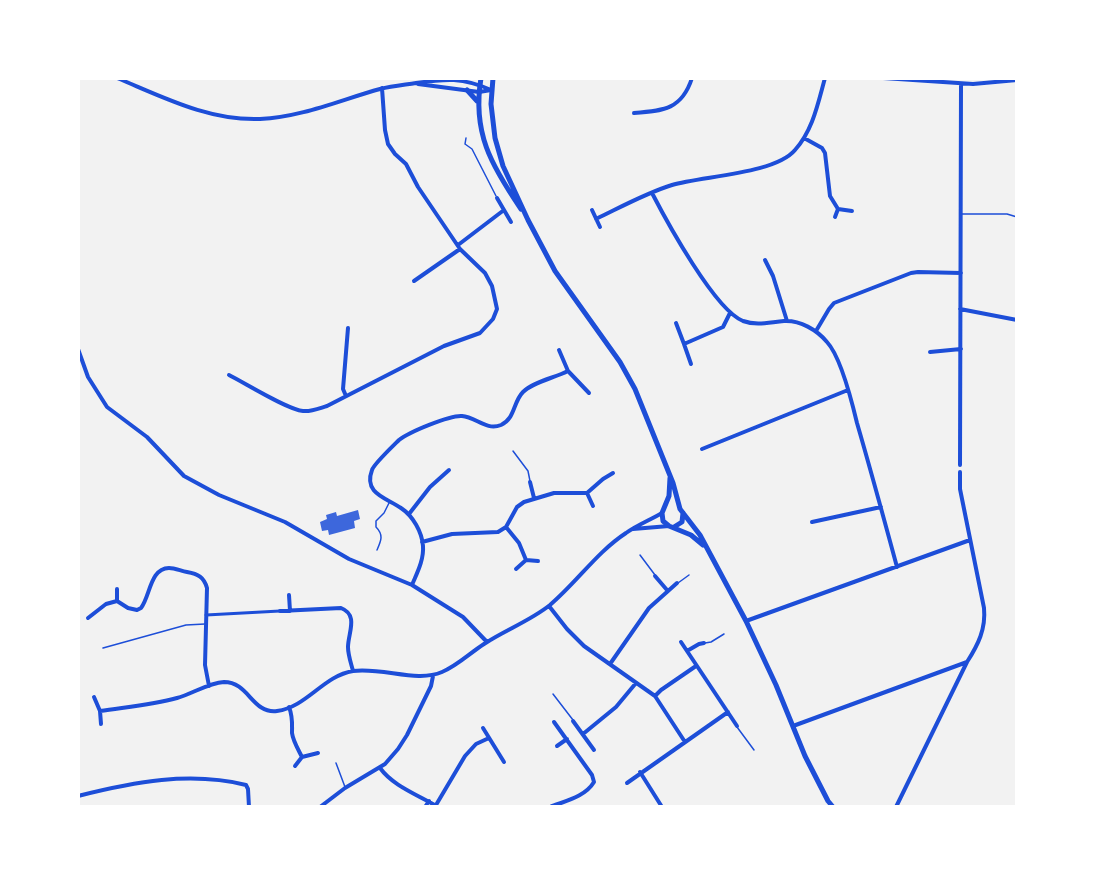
<!DOCTYPE html>
<html>
<head>
<meta charset="utf-8">
<style>
  body { margin:0 }
  #map { position:relative; width:1095px; height:885px; overflow:hidden; background:#f2f2f2; font-family:"Sofia Sans Condensed",sans-serif }
  canvas { display:block }
  .frame { position:absolute; inset:0; border:80px solid #fff; pointer-events:none }
</style>
</head>
<body>
<div id="map">
<canvas width="1095" height="885"></canvas>
<div class="frame"></div>
</div>
<script>
const c = document.querySelector('canvas').getContext('2d');
c.lineJoin = 'round';
function paint(path, color) {
  c.fillStyle = color;
  c.fill(path, 'evenodd');
}
function stroke(path, color, width, dash) {
  c.strokeStyle = color;
  c.lineWidth = width;
  c.lineCap = dash ? 'butt' : 'round';
  c.setLineDash(dash || []);
  c.stroke(path);
}
const building = new Path2D(`
  M358,510L360,519L354,521L355,528L329,535L328,530L322,531L320,522L327,519L326,515L336,512L337,516Z`);
const service = new Path2D(`
  M466,138L465,144L472,149L496,196
  M961,214H1007L1017,217
  M513,451L528,471L530,481
  M377,550C381,541 384,535 376,527V521L384,513L389,503
  M640,555L655,575
  M678,583L689,575
  M705,643L711,642L724,634
  M103,648L186,625L205,624
  M553,694L573,720
  M737,727L754,750
  M336,763L345,787`);
const pedestrian = new Path2D(`
  M206,615L280,611`);
const minor = new Path2D(`
  M117,78C163,97 209,121 260,119C302,117 340,100 380,89C392,86 403,85 416,83C445,79 463,77 491,90
  M883,78L973,84L1017,80
  M418,84L479,92L491,90
  M634,113C664,111 682,109 692,78
  M804,138L822,148L825,153L830,196L838,209L852,211
  M652,193C667,222 715,310 743,321C757,326 770,322 784,321C800,320 817,330 827,342C841,357 852,402 857,423C871,471 884,519 897,567
  M497,198L511,222
  M592,210L600,227
  M835,217L838,209
  M596,219C621,207 646,193 672,185C702,176 775,174 795,150C813,130 818,103 825,78
  M458,245L504,210
  M765,260L773,276L787,321
  M414,281L460,249
  M960,309L1017,320
  M676,323L684,344L723,327L730,313
  M816,331L829,309L834,303L911,273L918,272L961,273
  M684,344L691,364
  M78,349L88,377L107,407L147,437L184,476L219,495L285,522L349,559L412,585L463,617L487,642
  M559,350L568,371
  M930,352L961,349
  M229,375C245,383 288,410 303,411C311,412 320,408 327,406L444,346L480,333L493,319L497,309L492,286L485,273L460,249L418,187L406,164L395,154L388,144L385,130L382,88
  M346,396L343,389L348,328
  M702,449L848,390
  M960,465L961,84
  M530,482L534,498
  M587,493L593,506
  M409,514L430,487L449,470
  M812,522L881,507
  M506,527L519,543L526,560L516,569
  M633,529L669,526
  M422,542L452,534L498,532L506,527L517,507L524,502L554,493H587L603,479L613,473
  M526,560L538,561
  M655,576L667,590
  M412,585C417,573 424,560 423,546C422,532 413,516 401,508C387,498 363,494 372,470C374,464 394,445 399,440C409,432 450,415 462,416C476,417 486,431 501,425C515,419 513,402 523,392C533,382 554,378 568,371L589,393
  M289,595L290,611
  M117,601L128,608L137,610L141,608C150,597 150,568 169,568C175,568 181,571 187,572C198,574 204,577 207,588L205,665L209,686
  M549,606L567,629L584,646L655,696L685,742
  M280,611L341,608C359,615 348,633 348,647C348,655 351,663 353,671
  M88,618L106,604L117,601V589
  M746,621L970,540
  M681,642L737,726
  M687,651L699,644L704,643
  M610,664L649,608L677,583
  M655,696L661,690L696,666
  M94,697L100,711L101,724
  M289,707C293,717 292,723 292,733C293,741 298,749 302,757
  M100,711C126,707 152,705 177,698C192,694 208,683 224,682C249,682 252,714 277,711C307,707 323,676 353,671C383,667 417,683 442,672C457,666 470,653 484,644C505,630 530,621 550,605C577,582 597,552 626,533C637,525 650,520 662,513
  M573,721L594,750
  M793,726L967,662
  M483,728L504,762
  M583,734L616,707L636,683
  M557,746L567,739
  M295,766L302,757L318,753
  M380,768C394,787 419,795 438,807
  M640,772L662,807
  M627,783L728,712
  M78,796C133,782 190,771 246,785L248,789L249,807
  M436,805L465,756L476,744L489,738
  M320,807L345,788L385,764L398,749L407,735L431,686L433,676
  M425,807L429,801
  M550,807C565,801 585,797 594,782L592,775L554,722
  M896,807L967,662C978,645 986,629 984,608L960,489V472`);
const secondary = new Path2D(`
  M481,78C472,132 491,165 521,209
  M493,78L491,104L495,138L503,166L528,220L555,271L620,362L635,389L673,483L680,509L700,535L746,621L776,685L805,756L828,801L833,807
  M467,90L477,101
  M670,478L669,496L662,513L663,521L669,526L691,535L703,545
  M674,527L682,522L683,513`);
paint(building, '#3d67dc');
stroke(service, '#1d4ed8', 1.5);
stroke(pedestrian, '#1d4ed8', 3);
stroke(minor, '#1d4ed8', 4);
stroke(secondary, '#1d4ed8', 5);
</script>
</body>
</html>
